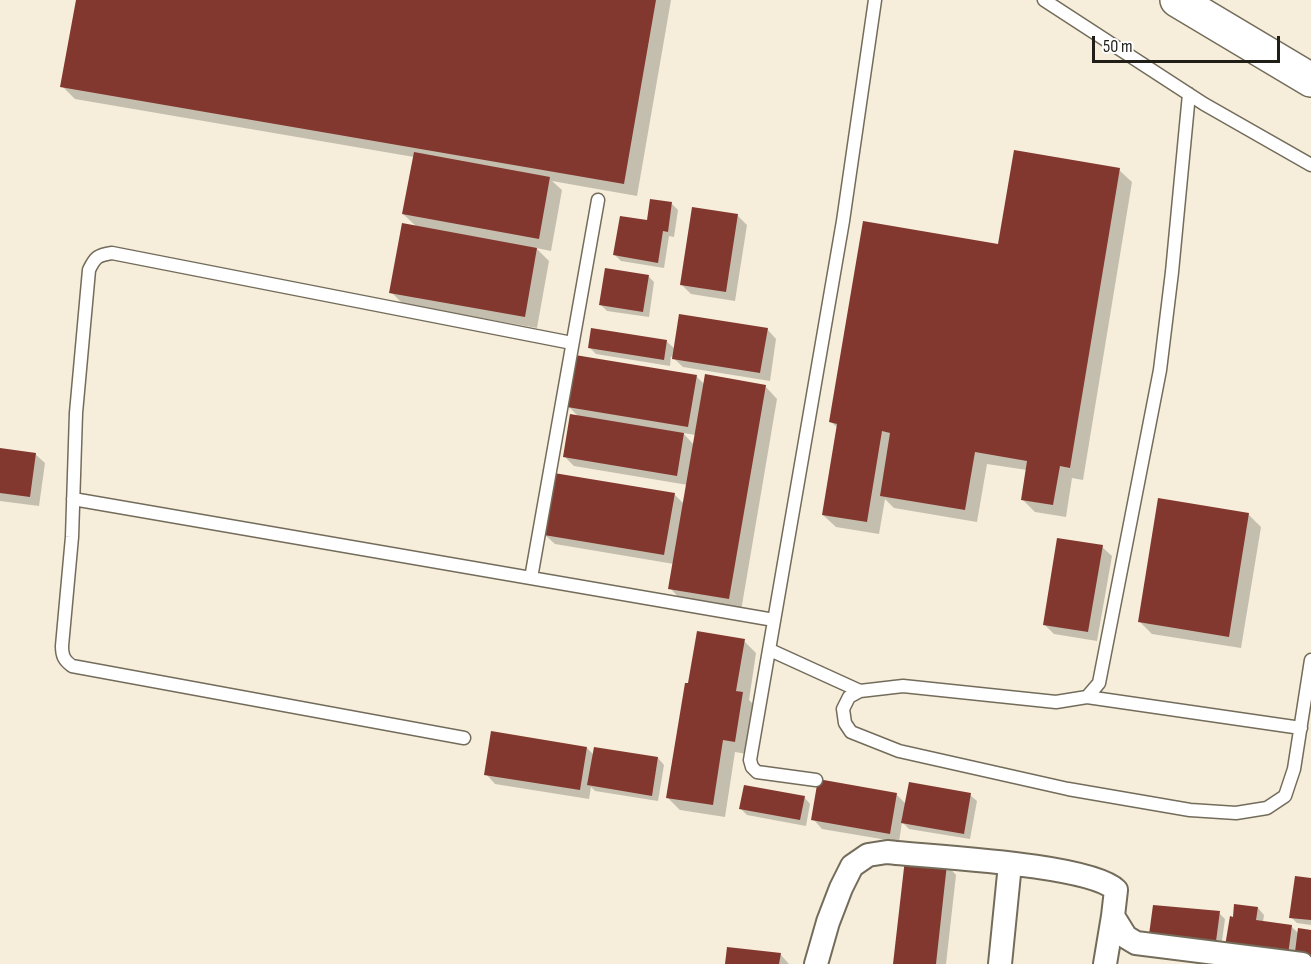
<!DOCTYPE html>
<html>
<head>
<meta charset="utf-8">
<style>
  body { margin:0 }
  #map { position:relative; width:1311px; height:964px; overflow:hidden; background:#f6eedb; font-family:"Sofia Sans Condensed",sans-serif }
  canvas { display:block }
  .scale { position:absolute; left:1092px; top:36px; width:188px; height:27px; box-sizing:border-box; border:3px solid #211e18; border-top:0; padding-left:8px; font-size:18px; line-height:21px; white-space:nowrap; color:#211e18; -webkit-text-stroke:4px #fff; paint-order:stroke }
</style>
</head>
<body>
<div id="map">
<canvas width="1311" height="964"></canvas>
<div class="scale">50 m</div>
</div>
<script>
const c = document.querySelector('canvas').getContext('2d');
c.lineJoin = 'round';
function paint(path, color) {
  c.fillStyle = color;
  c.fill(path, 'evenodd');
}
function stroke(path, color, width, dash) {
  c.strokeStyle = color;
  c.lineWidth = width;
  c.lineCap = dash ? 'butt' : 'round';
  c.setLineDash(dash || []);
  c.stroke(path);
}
const shadow = new Path2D(`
  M77,0H671L637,196L552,181L562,190L551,251L536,248L549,261L537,328L403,304L391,292L417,227L403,214L414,157L75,99L62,86Z
  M1119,170L1132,182L1083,480L1072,478L1066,517L1035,512L1022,499L1027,470L987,464L977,522L894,508L885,499L879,534L836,527L823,515L838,428L831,422L999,246Z
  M672,204L678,210L674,237L669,236L664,268L621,261L615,255L648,222Z
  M737,215L747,225L735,301L691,294L682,285Z
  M648,276L654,282L649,317L607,311L601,305Z
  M767,329L776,339L770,381L683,367L671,356L670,366L596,354L590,348L666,341L675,349Z
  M696,376L705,385L765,386L777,399L741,611L682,601L670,588L674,564L555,544L545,535L674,494L684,504L688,485L574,466L564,456L579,417L568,406ZM683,433L696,435L694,445Z
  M0,450L35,454L45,463L39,506L0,501Z
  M1248,514L1261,527L1241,648L1152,634L1139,621Z
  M1102,547L1112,556L1097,641L1054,634L1044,624Z
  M744,641L756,653L749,700L755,706L747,754L735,752L725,817L680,810L667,797L689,685Z
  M587,748L594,755L658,758L664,765L658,801L595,791L591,787L589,799L495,784L486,774Z
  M896,794L906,804L970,795L977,801L970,839L909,829L902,822L899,842L822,829L813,819Z
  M804,797L810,804L806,826L747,815L741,809Z
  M947,865L956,875L946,964H894Z
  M1311,879V925L1297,923L1291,917Z
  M1258,908L1264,915L1263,922L1291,926L1299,934L1311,932V964L1233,952Z
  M1219,913L1225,919L1220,955L1156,948Z
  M780,954L789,964H727Z`);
const building = new Path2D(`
  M76,0H656L624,184L60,87Z
  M1014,150L1120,168L1070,468L1060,466L1053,505L1021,500L1027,461L975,452L965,510L880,496L890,433L882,431L867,522L822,515L837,424L829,422L863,221L998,244Z
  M414,152L550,177L539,239L402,214Z
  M650,199L672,202L668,232L663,231L658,263L613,255L620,216L647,220Z
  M692,207L738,214L726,292L680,285Z
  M402,223L537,248L525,317L389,293Z
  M605,268L649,275L643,312L599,305Z
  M679,314L768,328L760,373L672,359Z
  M591,328L667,340L664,360L588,348Z
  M575,355L697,375L688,427L567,407Z
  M705,374L766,385L729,599L668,589Z
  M570,414L684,433L677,476L563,457Z
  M0,448L36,453L30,497L0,493Z
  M554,473L675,493L664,555L544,535Z
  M1158,498L1249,513L1229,637L1138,622Z
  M1057,538L1103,545L1088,632L1043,625Z
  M697,631L745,639L736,691L743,692L735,742L723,740L713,805L666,798L685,683H688Z
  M491,731L587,747L580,790L484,775Z
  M594,747L658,757L652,796L587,785Z
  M818,779L897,793L890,834L811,820Z
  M909,782L971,793L964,834L901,823Z
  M744,785L805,796L800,820L739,809Z
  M905,859L947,864L936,964H893Z
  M1295,876L1311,878V920L1289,918Z
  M1234,904L1258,907L1256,920L1292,925L1288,955L1225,946L1230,916L1233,917Z
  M1153,905L1220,911L1215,949L1148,942Z
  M1298,928L1311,930V962L1294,960Z
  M727,947L781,953L779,964H725Z`);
const lane = new Path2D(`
  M1044,0L1204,104L1311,165
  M1189,94L1172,272L1160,370L1099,683L1087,697L1056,702L903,686L860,691L849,697L843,709L845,723L851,732L899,751L1068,789L1190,810L1236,813L1267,808L1285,796L1294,769L1311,660
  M73,499L774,620
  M531,578L598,200
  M770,650L860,691
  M1087,697L1301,728
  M464,738L72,666C64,660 62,656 62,646L72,537L76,413L89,270C95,257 98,255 112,253L572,343
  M816,780L757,772L752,767L750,760L843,221L875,0`);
const street = new Path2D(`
  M816,964L828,922L841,888L852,866L868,855L887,852C932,857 1089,864 1116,890L1113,916L1126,937L1136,943L1302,964
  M1000,964L1010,864
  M1105,964L1113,916`);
const highway = new Path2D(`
  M1177,0L1311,80`);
paint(shadow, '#0003');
paint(building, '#83382f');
stroke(lane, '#746c5b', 15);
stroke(street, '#746c5b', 26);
stroke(highway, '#746c5b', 36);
stroke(lane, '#fff', 12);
stroke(street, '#fff', 22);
stroke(highway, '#fff', 33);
</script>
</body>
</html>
